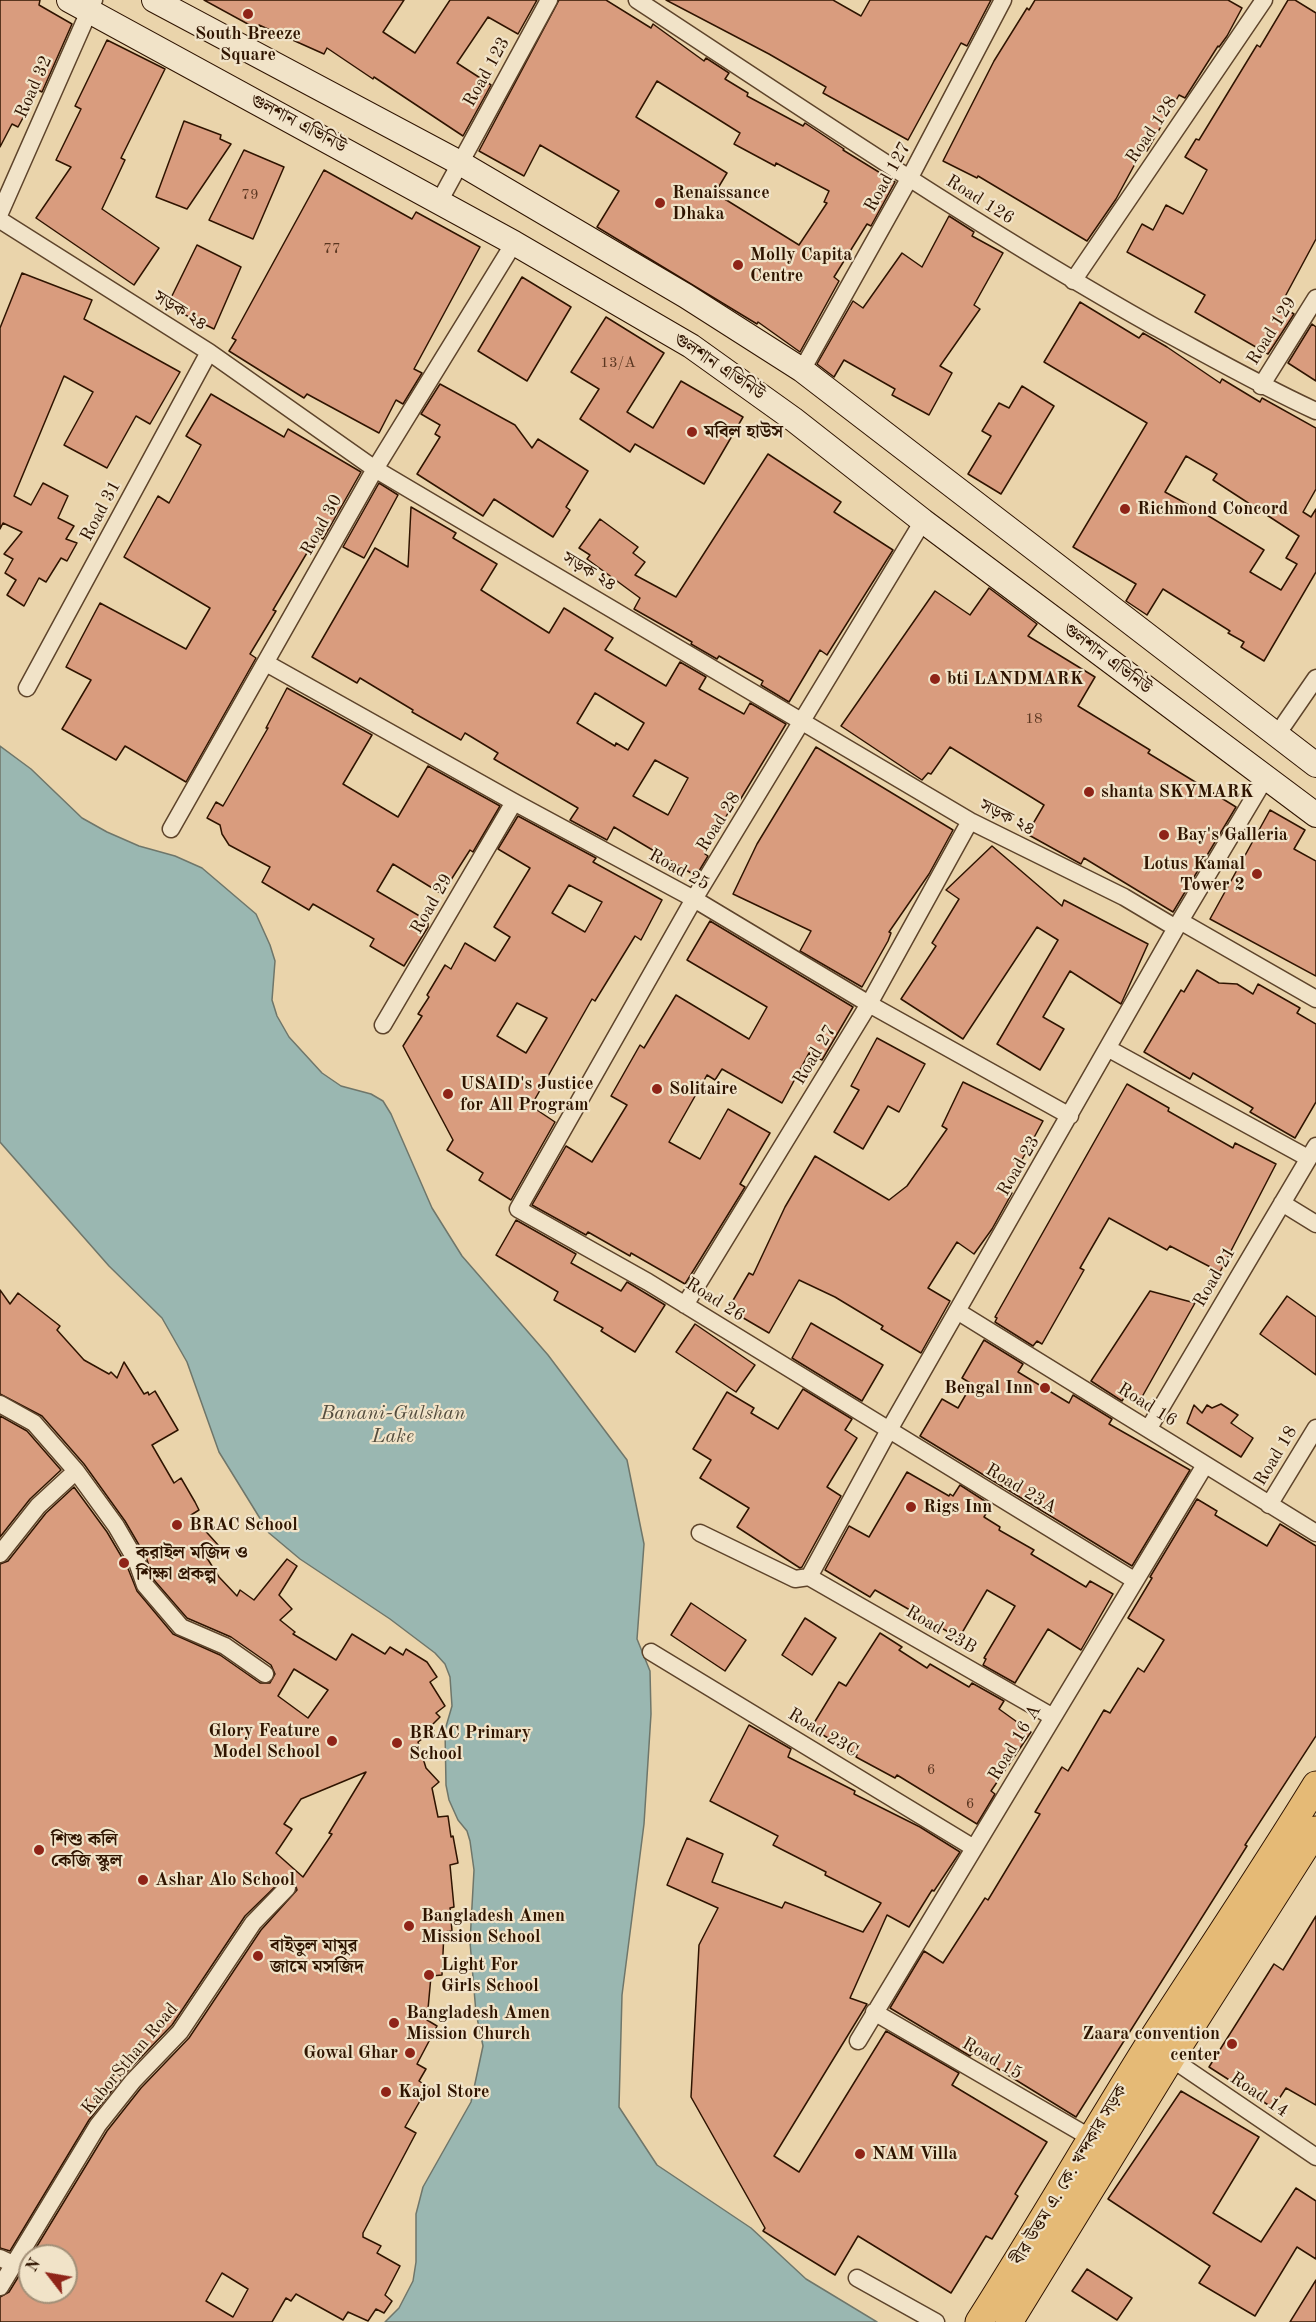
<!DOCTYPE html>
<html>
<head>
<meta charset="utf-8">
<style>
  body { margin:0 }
  #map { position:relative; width:1316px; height:2322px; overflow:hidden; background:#ead4ab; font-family:"Old Standard TT",serif }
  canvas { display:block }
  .north { position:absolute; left:18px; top:2244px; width:60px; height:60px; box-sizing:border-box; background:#f1e3c8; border:2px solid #a39078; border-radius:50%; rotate:301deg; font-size:16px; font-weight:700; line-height:24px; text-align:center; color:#2f1400 }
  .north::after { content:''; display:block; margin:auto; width:21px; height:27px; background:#8f2418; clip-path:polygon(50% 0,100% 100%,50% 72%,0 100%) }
</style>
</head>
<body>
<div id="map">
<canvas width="1316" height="2322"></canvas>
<div class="north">N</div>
</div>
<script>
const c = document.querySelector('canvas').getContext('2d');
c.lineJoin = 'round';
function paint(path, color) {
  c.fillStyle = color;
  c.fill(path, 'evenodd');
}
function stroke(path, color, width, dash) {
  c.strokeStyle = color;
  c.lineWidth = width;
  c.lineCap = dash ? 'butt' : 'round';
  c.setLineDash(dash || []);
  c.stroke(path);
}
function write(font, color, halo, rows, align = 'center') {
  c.font = font + ' "Old Standard TT","Noto Serif Bengali",serif';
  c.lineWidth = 4.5;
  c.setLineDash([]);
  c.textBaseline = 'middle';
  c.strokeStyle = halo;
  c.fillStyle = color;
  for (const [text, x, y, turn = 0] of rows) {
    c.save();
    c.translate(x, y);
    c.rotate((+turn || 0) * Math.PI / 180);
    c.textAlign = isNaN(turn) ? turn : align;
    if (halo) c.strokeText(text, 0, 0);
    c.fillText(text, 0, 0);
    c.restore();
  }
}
const water = new Path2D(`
  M0,746L31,769L82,818L107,832L139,846L175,856L202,868L256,914L270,945L275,961L272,1000L277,1016L289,1037L322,1073L341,1086L371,1094L383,1101L391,1114L432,1208L462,1256L548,1355L627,1460L644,1544L637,1639L650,1671L651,1714L644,1824L622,1995L619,2107L657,2165L751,2228L806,2279L877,2322H385L399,2308L413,2281L416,2262V2214L423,2187L471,2102L483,2046L476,2013L470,1942L474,1870L470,1841L467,1831L458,1820L449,1800L446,1785L445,1730L452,1706L450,1677L445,1664L435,1653L390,1619L300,1559L269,1533L219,1452L187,1362L162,1318L109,1266L0,1142Z`);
const building = new Path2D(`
  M0,0H40L39,5L72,24L42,92L38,90L18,127L12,124L0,147Z
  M204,0H404L383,32L415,53L450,0H537L518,34L488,17L457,63L491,85L463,136L374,77L373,79L327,48L324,54L259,25L257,29Z
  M559,0H606L651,28L653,24L704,61L706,58L729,73L725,79L748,93L747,96L803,126L805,123L844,149L843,150L895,182L871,226L867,224L834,277L839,281L800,352L758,322L757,324L597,227L619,191L540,145L524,176L479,151ZM657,81L740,133L734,144L775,166L776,163L829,191L824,202L827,203L799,245L715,193L727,173L636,117Z
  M666,0H833L861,16L870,0H991L967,46L961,43L908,140L823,93L826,87L769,54Z
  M1035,0H1228L1242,8L1227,36L1219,47L1218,46L1185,98L1179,95L1147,151L1143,149L1116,199L1087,241L978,176L977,178L943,161L994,61L1027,8L1029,10Z
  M1288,0H1295L1316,13V239L1280,306L1294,314L1268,354L1195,312L1205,295L1127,252L1142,224L1153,230L1166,205L1183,214L1207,170L1185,157L1196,139L1199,140L1257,45L1260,47Z
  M107,40L165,69L121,158L125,160L102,209L159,248L134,285L36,218L71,167L56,160L81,109L75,106Z
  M184,121L221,135L220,139L231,144L187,209L156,197Z
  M244,150L284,167L253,239L209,220Z
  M324,170L412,219L416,212L480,247L414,369L422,373L403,404L396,400L379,433L307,394L304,398L229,351L236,340L232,338Z
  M949,216L974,232L972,236L1003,253L974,305L980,309L940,366L952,373L929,415L892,395L895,389L844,360L834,377L817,364L853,301L863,308L902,253L922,267Z
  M197,245L241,267L214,329L167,306Z
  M22,273L92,300L84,319L180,372L150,424L136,416L107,468L64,445L93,392L64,376L14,496L31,505L43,483L68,496L58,518L74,526L66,539L77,543L67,561L61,558L46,582L39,578L24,606L7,595L16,580L5,573L13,559L4,554L22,532L3,523L0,529V328Z
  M522,277L571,307L527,381L478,351Z
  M1080,302L1139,338L1143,333L1167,347L1220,383L1222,379L1260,402L1262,398L1316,428V489L1303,512L1311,517L1316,509V572L1264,661L1241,647L1244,642L1228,633L1230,631L1163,589L1147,615L1126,601L1136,584L1073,547L1147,423L1044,362ZM1186,456L1217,474L1213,480L1299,536L1286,558L1297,564L1281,590L1250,572L1264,550L1207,515L1165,492Z
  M606,317L664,353L627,412L653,428L681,381L743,417L704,484L635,444L630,452L580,419L599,389L571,372Z
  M1312,324L1316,327V381L1288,363Z
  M440,384L515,425L532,448L538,439L588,471L566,507L570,510L553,537L494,499L483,516L417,474L440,437L435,434L440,425L421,414Z
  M1022,386L1054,406L1001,494L968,474L991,436L982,431L999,403L1009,408Z
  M211,394L284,437L288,429L361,472L323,539L317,536L273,610L276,611L250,654L256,658L186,782L125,746L116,760L62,729L91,680L66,667L100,603L186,649L210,608L124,557L158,496L169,503L201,445L186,436Z
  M768,454L841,502L834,512L893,550L827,655L820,650L789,702L761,685L763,681L719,656L717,659L691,644L692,642L634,609L640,598L587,559L590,555L579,548L600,519L638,547L633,553L645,562L635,575L676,597Z
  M379,483L398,495L364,558L343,547Z
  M411,507L456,533L453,538L497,564L481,590L549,633L564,608L613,638L605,650L666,686L680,662L706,677L699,689L744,714L750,703L786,724L740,800L737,797L705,854L708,856L696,876L614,827L607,840L570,820L578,808L494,759L498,753L465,733L461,740L412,712L413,710L360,678L357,683L312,657L375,548L408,567ZM595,693L644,723L628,750L616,743L615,746L577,723ZM655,760L688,778L668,815L633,796Z
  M989,588L1037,624L1028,636L1095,677L1078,706L1150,750L1148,753L1236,807L1173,912L1084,858L1081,864L1027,834L1044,805L950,747L931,774L928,773L922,780L841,726L935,591L970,615Z
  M287,688L372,735L343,784L398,817L428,766L500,806L473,852L470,850L442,894L393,864L377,891L428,921V927L404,966L370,946L374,939L313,904L309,910L262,882L270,867L229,845L222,834L220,825L207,818L216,802L223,806L268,728H266Z
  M816,747L953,830L929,874L889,932L891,933L888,941L862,987L800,951L811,931L733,894L757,844Z
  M1270,810L1305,830L1294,849L1316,861V976L1210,919Z
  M518,816L596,858L593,862L662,900L641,940L635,936L595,1001L592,999L531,1106L555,1122L511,1200L479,1180L483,1173L447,1150L453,1140L403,1046L422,1016L418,1014L429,997L427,995L445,965L451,969L465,943L495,961L510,937L494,927L530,868L498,849ZM569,885L602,902L585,932L552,913ZM517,1003L547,1018L526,1053L497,1036Z
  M992,846L1062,906L1064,900L1148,944L1121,1004L1070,971L1043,1017L1064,1029L1040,1070L997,1044L1058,940L1037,927L963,1039L901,999L936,946L932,943L959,899L946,890Z
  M710,921L853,1007L822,1060L809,1053L782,1103L722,1069L715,1080L707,1075L669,1142L700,1159L728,1109L770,1133L740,1184L745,1187L685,1284L631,1253L630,1256L588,1232L586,1235L532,1205L566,1146L592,1162L627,1105L611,1096L640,1045L644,1048L676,995L749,1039L767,1007L687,960Z
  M1197,970L1219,983L1237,984L1253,994L1258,984L1300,1008L1297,1013L1316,1024V1102L1295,1138L1250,1112L1253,1108L1193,1073L1190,1079L1144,1052L1181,990L1184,992Z
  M877,1038L925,1064L899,1112L888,1106L863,1149L834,1132L859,1090L851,1086Z
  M963,1082L1043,1121L1006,1189L1012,1193L992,1229L974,1254L957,1242L928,1288L950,1301L921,1353L881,1329L883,1326L835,1297L799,1280L769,1333L728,1309L749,1273L753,1275L785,1207L815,1156L889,1200L907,1186L947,1129L942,1126Z
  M1127,1084L1169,1108L1168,1111L1233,1148L1235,1143L1276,1164L1220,1272L1170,1246L1167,1250L1109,1218L1080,1268L1084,1270L1042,1344L1037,1341L1033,1346L995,1322L997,1318L995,1317Z
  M516,1220L576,1254L571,1263L621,1291L627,1282L665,1305L635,1352L601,1331L603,1328L554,1300L558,1292L496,1255Z
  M0,1290L10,1304L18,1293L60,1326L57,1330L84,1360L109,1374L111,1372L117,1378L124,1362L144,1394L148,1392L149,1395L155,1391L178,1430L152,1445L174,1483L181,1478L195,1502L199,1510L191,1515L219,1546L207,1558L219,1577L237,1596L240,1590L254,1600L287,1559L297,1566L279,1595L292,1609L280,1620L295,1632L293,1634L336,1660L352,1634L385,1654L390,1647L403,1655L406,1649L427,1662L437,1677L430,1682L445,1706L436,1713L440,1717L431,1726L434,1730L418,1742L426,1768L439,1782L432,1788L438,1817L448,1816L451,1837L453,1836L458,1863L450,1865L454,1907L450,1908L452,1931L444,1932L442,1975L431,1976L427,2020L437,2026L417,2064L426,2069L419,2081L428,2087L405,2127L416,2133L363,2233V2237L381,2246L377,2253L400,2266L385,2295L392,2301L384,2313L376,2309L368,2321L348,2312L343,2320L296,2294L291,2301L286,2298L272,2322H0V2297L9,2292L30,2258V2292H66V2256H31L107,2131L141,2088L189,2038L261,1930L297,1890L294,1880L284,1878L245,1916L172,2025L125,2074L89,2120L10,2251L0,2248V1564L8,1561L46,1513L74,1487L107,1532L127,1566L137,1591L173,1634L220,1655L260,1683H270L275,1674L271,1665L231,1637L187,1618L154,1580L146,1557L125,1521L84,1464L42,1416L0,1394ZM294,1669L328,1690L308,1718L278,1696ZM366,1772L329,1833L332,1834L303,1877L276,1853L292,1829L284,1824L301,1799ZM222,2273L248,2289L233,2317L206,2301Z
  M1150,1291L1195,1303L1138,1404L1125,1396L1122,1401L1091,1381Z
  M1287,1296L1316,1317V1375L1260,1334Z
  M811,1323L883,1365L862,1401L792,1358Z
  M695,1324L755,1365L736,1392L676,1352Z
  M984,1340L1023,1364L1018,1372L1069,1403L1073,1395L1112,1419L1109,1424L1190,1470L1132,1566L920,1436L942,1399L958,1408L972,1384L962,1378Z
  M803,1389L852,1419L845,1430L857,1438L827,1487L841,1496L802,1567L800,1568L737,1527L749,1508L700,1478L711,1460L693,1449L727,1392L754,1408L751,1413L778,1429Z
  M1221,1404L1238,1415L1231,1423L1253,1438L1241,1457L1187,1423L1194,1405L1202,1413L1207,1405L1212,1408Z
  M0,1416L27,1431L61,1470L30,1499L0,1537Z
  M907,1472L949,1496L950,1494L953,1496L960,1485L991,1505L984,1517L1000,1527L999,1530L1034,1550L1031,1554L1086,1587L1090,1581L1113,1594L1081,1650L1048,1629L1015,1683L983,1665L986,1659L984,1658L1015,1606L987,1590L959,1638L875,1590L870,1597L825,1570L849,1526L869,1537Z
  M1197,1499L1217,1511L1215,1515L1267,1546L1280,1524L1316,1546V1736L1245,1845L1247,1846L1076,2117L972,2053L970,2056L890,2008L924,1951L943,1963L985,1898L988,1900L1040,1814L1035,1812L1062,1767L1068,1771L1104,1710L1110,1713L1138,1668L1144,1672L1164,1640L1128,1618L1152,1578L1150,1577Z
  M691,1603L746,1640L725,1671L671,1635Z
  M805,1618L836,1638L812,1675L782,1655Z
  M880,1633L902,1647L899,1650L927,1668L930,1664L969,1687L972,1683L1004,1701L999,1709L1031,1732L991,1791L995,1794L977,1824L897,1775L895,1778L856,1757L857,1755L811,1728L839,1682L846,1686Z
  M749,1725L791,1749L788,1757L855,1791L854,1794L920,1827L960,1852L934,1891L932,1890L909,1927L887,1915L850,1998L867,2004L774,2156L799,2172L886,2031L959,2073L952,2085L1047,2142L1015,2194L1018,2196L992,2239L986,2236L951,2293L858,2236L835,2275L763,2231L765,2228L691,2097L699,1945L718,1908L667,1885L687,1838L723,1854L712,1882L782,1908L785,1902L863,1932L881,1903L825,1875L826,1872L773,1845L778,1836L710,1801Z
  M1316,1916V2105L1286,2088L1273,2108L1209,2067L1274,1964L1283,1970Z
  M1181,2091L1259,2137L1213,2213L1261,2242L1296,2188L1316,2201V2259L1297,2247L1255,2316L1199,2283L1210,2266L1108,2199Z
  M1087,2269L1132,2298L1117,2320L1072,2291Z
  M1316,2280V2322H1290Z`);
const minor = new Path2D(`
  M637,0C808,112 977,227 1155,327C1209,356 1261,386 1316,411
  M439,202L549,0
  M0,213L94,0
  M0,220L209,352L375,469L970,821L1124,897L1176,928
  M1073,281L1264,0
  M802,370L909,179L1003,0
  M1261,386L1316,298
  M923,521L694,899L518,1209L648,1282L1134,1580
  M266,663L514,802L694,899L869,1004L1070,1116
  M27,688L209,352
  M1276,736L1316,678
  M171,829L375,469L514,243
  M1180,921L1316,999
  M383,1025L514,802
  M1109,1049L1308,1158
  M1282,1203L1316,1224
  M685,1305L869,1004L970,821
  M957,1311L1316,1533
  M0,1404L34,1423L76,1471L38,1506L0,1554
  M1149,1428L1316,1146
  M76,1471L116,1526L137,1562L145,1585L181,1627L225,1646L265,1674
  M1269,1505L1316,1428
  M700,1533L795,1579L809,1577
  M809,1577L889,1430L1180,921L1266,777
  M809,1577L1053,1717
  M651,1652L974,1848
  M874,2012L1091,2138
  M858,2041L1205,1465
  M1163,2053L1316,2157
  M0,2258L15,2265
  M857,2278L936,2322
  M0,2287L98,2125L133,2081L180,2032L253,1923L287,1888`);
const secondary = new Path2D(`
  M69,0L514,243L691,346L793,419L923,521L1316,815
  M154,0L460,163L686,296L802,370L1316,765`);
const primary = new Path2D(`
  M979,2322C1037,2231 1091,2137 1148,2046C1204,1959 1262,1873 1316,1785
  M1009,2322L1171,2058L1316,1830`);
const markers = [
  [248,14,6,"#8f2418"],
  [660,203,6,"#8f2418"],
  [738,265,6,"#8f2418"],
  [692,432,6,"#8f2418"],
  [1125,509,6,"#8f2418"],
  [935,679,6,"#8f2418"],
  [1089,792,6,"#8f2418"],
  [1164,835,6,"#8f2418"],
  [1257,874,6,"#8f2418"],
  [657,1089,6,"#8f2418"],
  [448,1094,6,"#8f2418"],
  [1045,1388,6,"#8f2418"],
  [911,1507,6,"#8f2418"],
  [177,1525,6,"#8f2418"],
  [124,1563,6,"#8f2418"],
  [332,1741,6,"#8f2418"],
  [397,1743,6,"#8f2418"],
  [39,1850,6,"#8f2418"],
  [143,1880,6,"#8f2418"],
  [409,1926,6,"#8f2418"],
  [258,1956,6,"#8f2418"],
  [429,1975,6,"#8f2418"],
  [394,2023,6,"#8f2418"],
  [1232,2044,6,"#8f2418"],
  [410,2053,6,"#8f2418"],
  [386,2092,6,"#8f2418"],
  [860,2154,6,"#8f2418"]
];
const numberNames = [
  ["79",250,195],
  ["77",332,249],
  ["13/A",618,363],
  ["18",1034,719],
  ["6",931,1770],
  ["6",970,1804]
];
const poiNames = [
  ["South Breeze",248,34,"center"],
  ["Square",248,55,"center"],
  ["Renaissance",672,193],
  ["Dhaka",672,214],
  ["Molly Capita",750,255],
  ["Centre",750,276],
  ["মবিল হাউস",704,432],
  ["Richmond Concord",1137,509],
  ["bti LANDMARK",947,679],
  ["shanta SKYMARK",1101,792],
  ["Bay's Galleria",1176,835],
  ["Lotus Kamal",1245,864,"right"],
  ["Tower 2",1245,885,"right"],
  ["USAID's Justice",460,1084],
  ["for All Program",460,1105],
  ["Solitaire",669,1089],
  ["Bengal Inn",1033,1388,"right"],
  ["Rigs Inn",923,1507],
  ["BRAC School",189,1525],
  ["করাইল মজিদ ও",136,1553],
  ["শিক্ষা প্রকল্প",136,1574],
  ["Glory Feature",320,1731,"right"],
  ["Model School",320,1752,"right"],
  ["BRAC Primary",409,1733],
  ["School",409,1754],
  ["শিশু কলি",51,1840],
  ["কেজি স্কুল",51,1861],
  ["Ashar Alo School",155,1880],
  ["Bangladesh Amen",421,1916],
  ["Mission School",421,1937],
  ["বাইতুল মামুর",270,1946],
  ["জামে মসজিদ",270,1967],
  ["Light For",441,1965],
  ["Girls School",441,1986],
  ["Bangladesh Amen",406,2013],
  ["Mission Church",406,2034],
  ["Zaara convention",1220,2034,"right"],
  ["center",1220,2055,"right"],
  ["Gowal Ghar",398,2053,"right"],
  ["Kajol Store",398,2092],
  ["NAM Villa",872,2154]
];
const streetNames = [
  ["Road 123",487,72,-61],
  ["Road 32",34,87,-66],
  ["গুলশান এভিনিউ",298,124,28],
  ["Road 128",1152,130,-56],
  ["Road 127",888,177,-61],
  ["Road 126",980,200,32],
  ["সড়ক ২৪",180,311,32],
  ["Road 129",1272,331,-58],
  ["গুলশান এভিনিউ",719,367,34],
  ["Road 31",101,511,-62],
  ["Road 30",322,525,-61],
  ["সড়ক ২৪",589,572,31],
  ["গুলশান এভিনিউ",1107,659,37],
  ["সড়ক ২৪",1007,818,27],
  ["Road 28",719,822,-58],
  ["Road 25",679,870,29],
  ["Road 29",432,904,-60],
  ["Road 27",815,1055,-59],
  ["Road 23",1019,1166,-60],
  ["Road 21",1215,1277,-60],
  ["Road 26",715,1300,32],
  ["Road 16",1147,1405,32],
  ["Road 18",1276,1456,-59],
  ["Road 23A",1021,1489,31],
  ["Road 23B",941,1630,30],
  ["Road 23C",823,1733,31],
  ["Road 16 A",1015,1743,-59],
  ["KaborSthan Road",130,2059,-50],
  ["Road 15",992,2059,30],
  ["Road 14",1259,2095,34],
  ["বীর উত্তম এ. কে. খন্দকার সড়ক",1070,2175,-59]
];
const waterNames = [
  ["Banani-Gulshan",393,1414],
  ["Lake",393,1437]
];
paint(water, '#9ab7b1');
stroke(water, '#6f766a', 1.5);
paint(building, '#d99c7e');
stroke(building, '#2f1400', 1.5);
stroke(minor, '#5e442b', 19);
stroke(secondary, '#2f1400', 26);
stroke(primary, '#2f1400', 29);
stroke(minor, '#f1e3c8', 16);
stroke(secondary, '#f1e3c8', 24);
stroke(primary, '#e5ba76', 27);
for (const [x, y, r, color] of markers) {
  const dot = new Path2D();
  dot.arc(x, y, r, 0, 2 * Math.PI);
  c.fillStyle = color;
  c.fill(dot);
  stroke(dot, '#f1e3c8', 2);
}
write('15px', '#5a3620', null, numberNames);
write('bold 18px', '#2f1400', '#f1e3c8', poiNames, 'left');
write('18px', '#2f1400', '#f1e3c8', streetNames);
write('italic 20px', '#544d3e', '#f1e3c8', waterNames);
</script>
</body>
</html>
